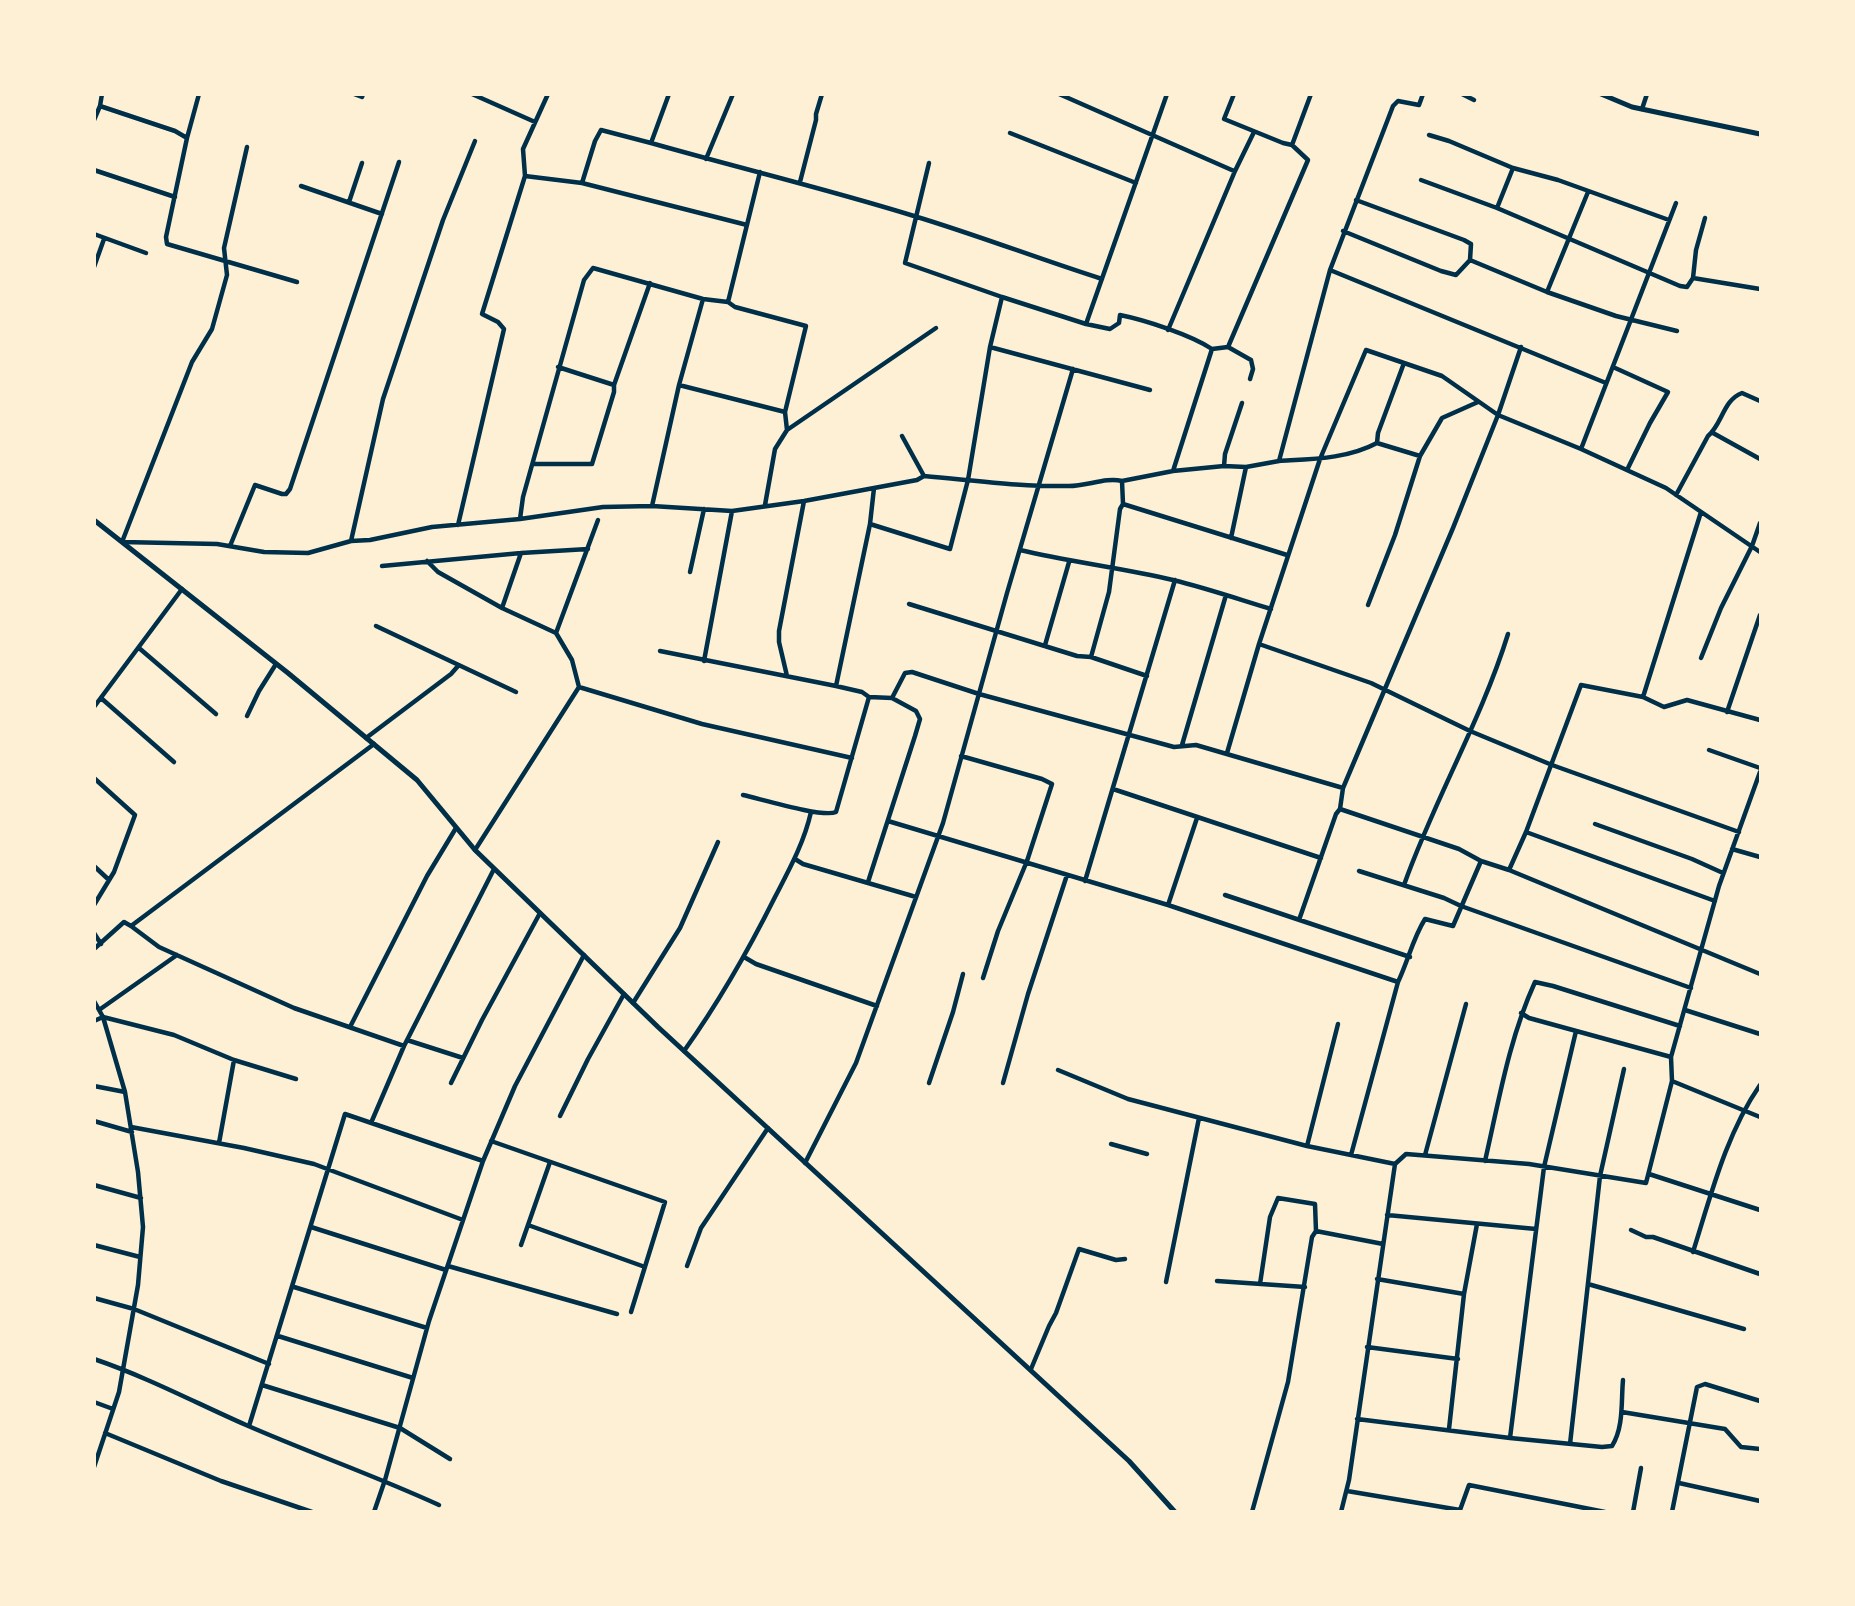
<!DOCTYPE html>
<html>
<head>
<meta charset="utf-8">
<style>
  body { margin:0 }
  #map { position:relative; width:1855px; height:1606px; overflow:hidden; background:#fdf0d5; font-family:Montserrat,sans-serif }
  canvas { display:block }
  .frame { position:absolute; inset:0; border:96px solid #fdf0d5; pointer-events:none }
</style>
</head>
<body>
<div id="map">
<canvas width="1855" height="1606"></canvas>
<div class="frame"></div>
</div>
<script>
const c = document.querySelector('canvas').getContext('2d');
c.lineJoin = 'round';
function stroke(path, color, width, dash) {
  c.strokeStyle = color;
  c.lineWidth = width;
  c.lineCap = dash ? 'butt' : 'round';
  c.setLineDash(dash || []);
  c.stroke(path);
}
const minor = new Path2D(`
  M102,94L100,106L175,131L187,138
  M199,94L187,138L166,237L167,244L297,282
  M354,94L362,97L363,94
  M472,94L535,122
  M1059,94L1234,171
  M1462,94L1474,100
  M1642,109L1647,94
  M94,120L100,106
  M1010,133L1136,183
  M1429,135L1449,141L1513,168L1558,180L1669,220
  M651,143C739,168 827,189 914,216C977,235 1039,259 1102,279
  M1292,145L1311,94
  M247,147L224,248L227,275L212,329L192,362L122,542L217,544L264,552L308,553L351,541L370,540L432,527L520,519L603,507L652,506L732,511L804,501L917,480L924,476C972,480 1021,487 1069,486C1087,486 1106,477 1122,481L1173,471L1224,466L1246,467L1279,461
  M706,159L733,94
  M929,163L905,263L1002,297
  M94,170L175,197
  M525,176L582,183L747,225
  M1421,180L1497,208L1680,286L1687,287L1693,278L1696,250L1705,218
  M800,182L816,120V114L822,94
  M582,183L595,141L601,130L651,143L669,94
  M301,186L382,214
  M349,202L362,163
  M1497,208L1513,168
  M1343,231L1441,271L1456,275L1470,260L1471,244L1464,240L1356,200
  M94,234L146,253
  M1470,260L1547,292L1616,316L1677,331
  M94,267L104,239
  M1330,270L1606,383
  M1693,278L1760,289
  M1547,292L1588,192
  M728,302L760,172
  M1086,324L1167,94
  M1168,330L1235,171L1254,132
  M990,347L1150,390
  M1228,347L1308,160L1292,145L1283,143L1224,119L1234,94
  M558,367L614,385
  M1613,367L1668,392L1650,423L1627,470
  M679,385L785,412
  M1713,433L1760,459
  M902,436L924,476
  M1377,443L1378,433L1404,363
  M1581,449L1676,203
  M1420,456L1377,443C1347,459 1312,459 1279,461L1330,270L1393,106L1398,101L1419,105L1423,94
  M533,464H592L614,392V385L650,283
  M1224,466L1225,454L1242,403
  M1173,471L1212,349
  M1676,495L1708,436C1722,425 1723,400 1742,393L1760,401
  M1123,504L1287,555
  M765,505L775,449L787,430L936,328
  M652,506L679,385L703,299
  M520,519L523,497L584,280L593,268L703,299L728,302L735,307L806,326L785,412L787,430
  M870,524L950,549L968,480L990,347L1002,297L1086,324L1110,329L1119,323L1120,315C1145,320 1191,335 1212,349L1228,347L1251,360L1253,369L1250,379
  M458,525L504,329L498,322L482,314L525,176L523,149L548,94
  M1231,538L1246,467
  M351,541L383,399L443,220L475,141
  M230,546L255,485L282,494H286L290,489L399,162
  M1020,550C1071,562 1122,568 1173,580C1206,588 1238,599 1271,609
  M427,561L438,572L502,608L556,633L572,660L579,687L702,724L852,758
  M382,566L521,553L588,549
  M690,572L704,509
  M909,604L1077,656L1091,657L1147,676
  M1368,605L1395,535L1420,456L1442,418L1478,402
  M502,608L521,553
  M376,626L516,692
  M556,633L598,520
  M1259,644L1371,683L1470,731L1552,765L1739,832
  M1045,645L1069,562
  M139,648L216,714
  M660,651L836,686L862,692L869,697L892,698L916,711L920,719L915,736L868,882
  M1091,657L1109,592L1120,509L1123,504L1122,481
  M1701,658L1721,608L1752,546L1760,523
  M704,661L732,511
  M787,676L779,642V631L804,501
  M836,686L870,524L874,488
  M1643,697L1701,512
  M101,698L174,762
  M892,698L905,673L912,672L979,694L1174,747L1196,745L1343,788
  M94,707L182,589
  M1727,712L1760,615
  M247,716L259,691L276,664
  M366,738L451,674L458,666
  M1182,745L1226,595
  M1709,750L1760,768
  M1227,753L1259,644L1320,459L1366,350L1442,376L1498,415L1581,449L1666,488L1760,552
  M961,756L1042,779L1052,784L1027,861L998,931L983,978
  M94,778L135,815L114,872L94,905
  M1113,789L1321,858
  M743,795C761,799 823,818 836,812L869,697
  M1340,809L1459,849L1481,861L1509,870L1760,974
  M888,821L1168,905L1398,982
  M1595,824L1692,859L1723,873
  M1526,832L1715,901
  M1732,849L1760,857
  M475,850L579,687
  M795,859L803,864L916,897
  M94,866L109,880
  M1509,870L1526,832L1581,685L1643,697L1664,707L1687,700L1760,720
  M1359,871L1444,898L1461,906L1691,988
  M1085,881L1175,580
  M1404,885C1434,800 1481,721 1508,634
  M1225,895L1410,957
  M1168,905L1197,818
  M1299,920L1336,814L1340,809L1343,788L1453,528L1498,415L1521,347
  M131,926L374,744
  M94,933L101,944
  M94,949L124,922L131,926L159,947L294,1008L404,1046
  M744,957L756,964L877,1006
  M94,1001L103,1017L125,1092L138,1172L143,1227L138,1285L119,1392L94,1467
  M633,1003L680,928L718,842
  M99,1010L177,955
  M1685,1010L1760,1034
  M1521,1013L1529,1018L1671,1057
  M94,1021L103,1017L174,1035L234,1060L296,1079
  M350,1027L427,876L456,828
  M407,1040L463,1058
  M684,1051C719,1002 748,951 775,897C789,870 804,843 811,812
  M1058,1070L1128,1099L1307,1146L1395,1164
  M1672,1081L1760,1117
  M451,1083L482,1020L540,913
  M929,1083L953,1012L963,974
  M1003,1083L1028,994L1067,875
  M94,1086L125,1092
  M560,1116L588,1059L624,994
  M94,1121L132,1132
  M371,1123L404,1046L494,869
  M131,1127L244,1148L314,1164L463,1220
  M491,1141L665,1202L631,1312
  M219,1143L234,1060
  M1111,1144L1147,1154
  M1307,1146L1338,1024
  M1351,1155L1398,982C1408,961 1413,938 1425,919L1453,926L1481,861
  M1425,1155L1466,1004
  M1485,1161C1499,1100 1509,1039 1535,982L1553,986L1680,1026
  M805,1163L856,1063L943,823L1007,593L1073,369
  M1649,1174L1760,1210
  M94,1185L141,1198
  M1387,1215L1536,1229
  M528,1225L645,1267
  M311,1227L446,1270
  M1631,1230L1646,1237H1653L1760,1274
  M1316,1231L1383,1244
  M94,1245L140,1257
  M521,1245L550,1162
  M1693,1252C1711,1195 1726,1134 1760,1085
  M448,1266L617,1314
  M687,1266L701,1228L768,1128
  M1377,1279L1464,1294
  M1217,1281L1305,1287
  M1166,1282L1199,1118
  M1588,1284L1744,1329
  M294,1287L427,1328
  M94,1298L134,1309L269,1364
  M278,1336L413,1378
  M1367,1347L1458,1359
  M94,1359C147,1377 196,1403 246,1425C310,1453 376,1476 439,1505
  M1031,1369L1049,1326L1056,1313L1079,1249L1116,1260L1125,1259
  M262,1385L400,1428L450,1459
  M94,1402L113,1409
  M1622,1412L1725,1429L1741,1447L1760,1449
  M1357,1419L1510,1438L1544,1167L1576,1031
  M249,1426L345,1114L483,1161
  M1449,1429L1464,1294L1477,1224
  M105,1433L221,1481L312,1512
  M1510,1438L1602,1447L1612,1446C1624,1427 1621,1401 1623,1380
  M1570,1444L1600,1176L1624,1069
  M1679,1483L1760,1501
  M1347,1491L1460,1510L1469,1485L1605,1512
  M374,1512L385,1480L429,1321L483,1161L515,1086L584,955
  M1252,1512L1288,1382L1312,1237L1316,1231L1315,1204L1278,1198L1270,1217L1260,1284
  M1341,1512L1349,1480L1395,1164L1406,1154L1529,1164L1646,1183L1672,1081L1671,1057L1719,886L1760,772
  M1633,1512L1641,1468
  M1672,1512L1697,1387L1705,1384L1760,1401`);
const tertiary = new Path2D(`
  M1601,94L1632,107L1760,134
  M94,520L288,673L417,780L475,850L658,1027L1129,1461L1175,1512`);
stroke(minor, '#003049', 4.5);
stroke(tertiary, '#003049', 5);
</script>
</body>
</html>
